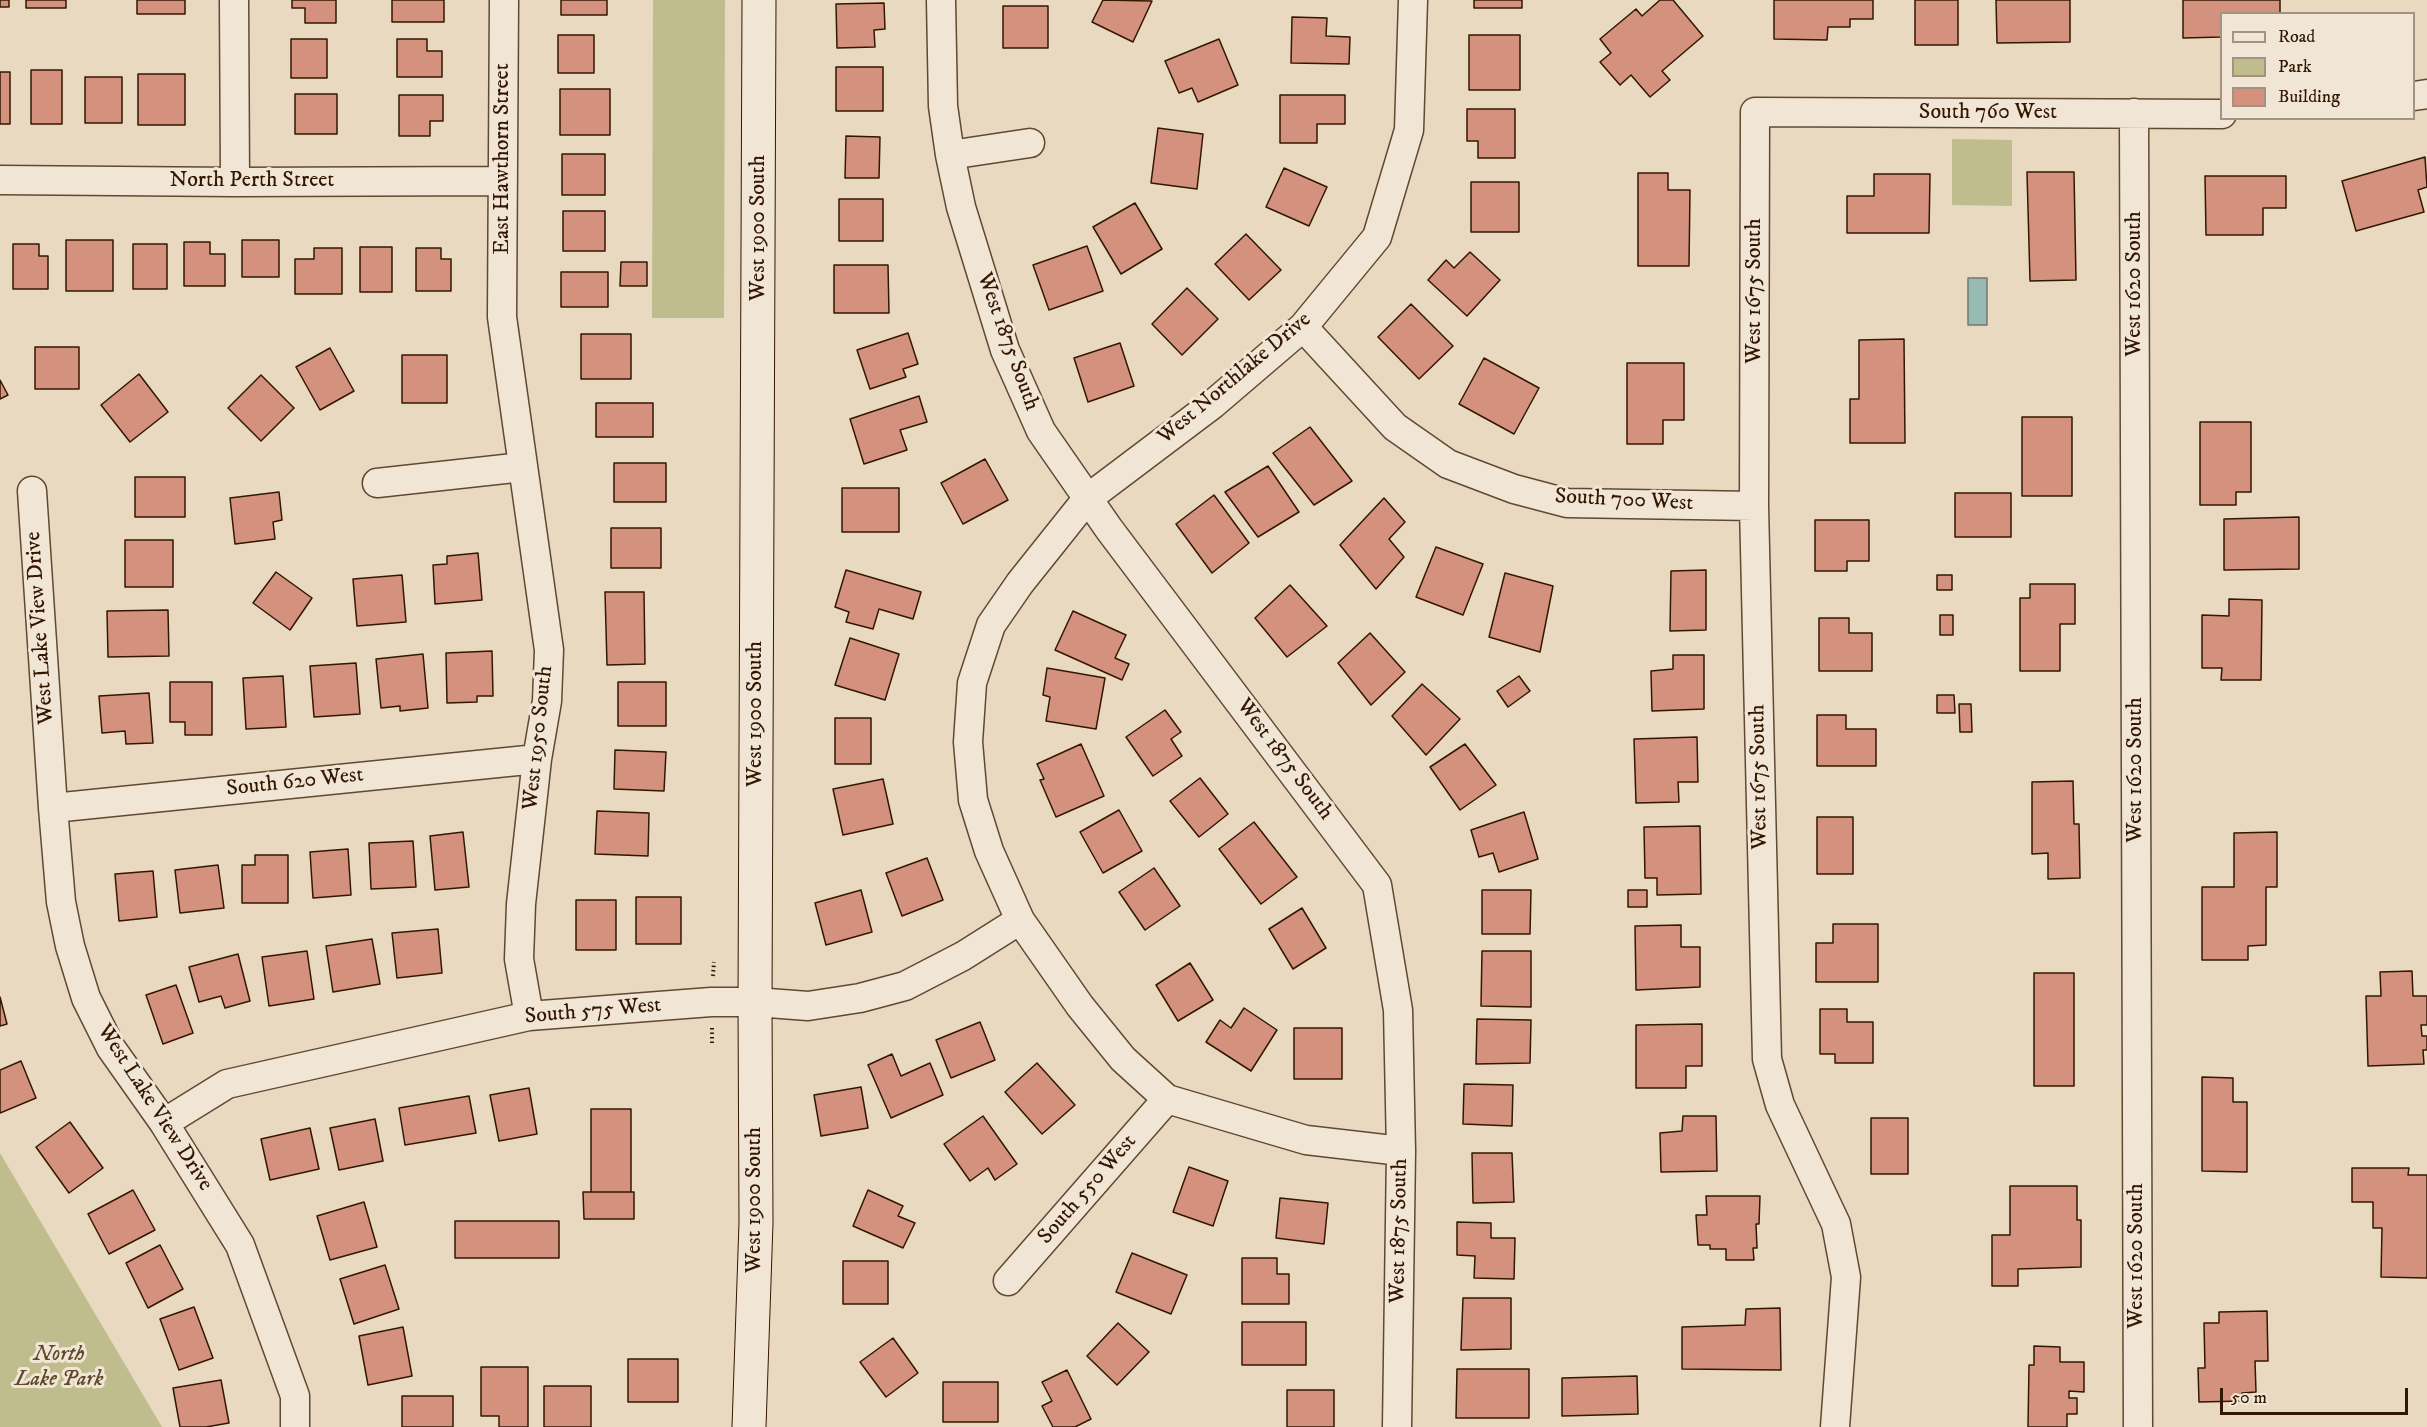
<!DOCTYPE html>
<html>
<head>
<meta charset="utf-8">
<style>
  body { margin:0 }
  #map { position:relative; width:2427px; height:1427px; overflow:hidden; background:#e9d9c0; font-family:"IM FELL DW Pica",serif }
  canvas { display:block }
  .legend { position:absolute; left:2220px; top:12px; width:195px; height:108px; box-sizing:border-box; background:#f1e6d6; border:2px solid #a59381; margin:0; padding:8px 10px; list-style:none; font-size:18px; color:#331701 }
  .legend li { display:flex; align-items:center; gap:12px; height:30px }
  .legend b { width:30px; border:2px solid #a59381 }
  .scale { position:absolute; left:2220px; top:1388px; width:188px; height:27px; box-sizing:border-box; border:3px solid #331701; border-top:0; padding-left:8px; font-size:18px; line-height:21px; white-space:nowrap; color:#331701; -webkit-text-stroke:4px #f1e6d6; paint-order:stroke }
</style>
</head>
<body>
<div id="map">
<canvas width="2427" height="1427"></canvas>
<ul class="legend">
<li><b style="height:8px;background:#f1e6d6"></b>Road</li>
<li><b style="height:16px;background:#bfbd8d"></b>Park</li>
<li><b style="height:16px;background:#d4927e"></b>Building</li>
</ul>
<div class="scale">50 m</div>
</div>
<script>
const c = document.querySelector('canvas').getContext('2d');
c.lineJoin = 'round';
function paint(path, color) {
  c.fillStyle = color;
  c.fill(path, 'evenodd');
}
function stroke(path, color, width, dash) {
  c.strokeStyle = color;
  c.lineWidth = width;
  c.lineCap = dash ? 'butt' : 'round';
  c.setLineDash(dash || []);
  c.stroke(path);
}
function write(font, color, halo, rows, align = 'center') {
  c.font = font + ' "IM FELL DW Pica",serif';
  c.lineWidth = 6;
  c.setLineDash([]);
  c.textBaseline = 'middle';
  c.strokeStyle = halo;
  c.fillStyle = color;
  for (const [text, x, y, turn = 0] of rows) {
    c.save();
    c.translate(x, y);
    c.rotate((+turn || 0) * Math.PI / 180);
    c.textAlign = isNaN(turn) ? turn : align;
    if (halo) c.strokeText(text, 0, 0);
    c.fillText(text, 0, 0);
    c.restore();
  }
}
const green = new Path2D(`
  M653,0H725L724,318H652Z
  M1952,139L2012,140V206L1952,205Z
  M0,1153L162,1427H0Z`);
const water = new Path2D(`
  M1968,278H1987V325H1968Z`);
const building = new Path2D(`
  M0,0H9V7H0Z
  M26,0H66V8H26Z
  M137,0H185V14H137Z
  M292,0H336V23H305V8H292Z
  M392,0H444V22H392Z
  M561,0H607V15H561Z
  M1103,0L1152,1L1133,42L1092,22Z
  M1474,0H1522V8H1474Z
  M1660,0H1673L1703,36L1662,71L1670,80L1650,97L1631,75L1620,85L1600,62L1611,53L1600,39L1636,9L1642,16Z
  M1774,0H1873V19H1850V27H1828L1827,40L1774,39Z
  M1915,0H1958V45H1915Z
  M1996,0H2070V42L1997,43Z
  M2183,0H2280V14H2222V37L2183,38Z
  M884,3L885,29L874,30L875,47L837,48L836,4Z
  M1003,6H1048V48H1003Z
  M1292,17L1327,18L1326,36L1350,37L1349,64L1291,63Z
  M558,35H594V73H558Z
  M1469,35H1520V90H1469Z
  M291,39H327V78H291Z
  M397,39H427V51H442V77H397Z
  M1219,39L1238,85L1198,102L1192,88L1179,93L1165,61Z
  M836,67H883V111H836Z
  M31,70H62V124H31Z
  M0,72H10V124H0Z
  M138,74H185V125H138Z
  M85,77H122V123H85Z
  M560,89H610V135H560Z
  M295,94H337V134H295Z
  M399,95H443V121H430V136H399Z
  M1280,95H1345V124H1317V143H1280Z
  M1467,109H1515V158H1478V141H1467Z
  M1158,128L1203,134L1197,189L1151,183Z
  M846,136L880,137L879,178H845Z
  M562,154H605V195H562Z
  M2425,157L2427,187L2418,190L2424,212L2356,231L2342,181Z
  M1284,168L1327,187L1309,226L1266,207Z
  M2027,172H2074L2076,280L2030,281Z
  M1638,173H1668V190H1690L1689,266H1638Z
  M1874,174H1930L1929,233H1847V196H1874Z
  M2205,176H2286V208H2263V235H2206Z
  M1471,182H1519V232H1471Z
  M839,199H883V241H839Z
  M1135,203L1162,249L1121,274L1093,227Z
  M563,211H605V251H563Z
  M1246,234L1281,270L1249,300L1215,264Z
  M66,240H113V291H66Z
  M242,240H279V277H242Z
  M184,242H210V254H225V286H184Z
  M13,244H39V256H48V289H13Z
  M133,244H167V289H133Z
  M1087,246L1103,291L1049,310L1033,265Z
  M360,247H392V292H360Z
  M314,248H342V294H295V259H314Z
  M416,248H441V259H451V291H416Z
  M1470,252L1500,280L1467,316L1428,280L1446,260L1454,268Z
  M621,262H647V286H620Z
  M834,265H888L889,313H834Z
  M561,272H608V307H561Z
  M1187,288L1218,319L1182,355L1152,324Z
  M1411,304L1453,346L1419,379L1378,337Z
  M908,333L918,364L903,369L906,377L870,389L857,350Z
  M581,334H631V379H581Z
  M1904,339L1905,443H1850V399H1859V340Z
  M1120,343L1134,386L1088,402L1074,358Z
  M35,347H79V389H35Z
  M330,348L354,391L320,410L296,367Z
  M402,355H447V403H402Z
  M1484,358L1539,388L1514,434L1459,404Z
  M1627,363H1684V420H1663V444H1627Z
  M139,374L168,412L130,442L101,405Z
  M261,375L294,408L261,441L228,408Z
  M0,380L8,395L0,399Z
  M919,396L927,422L900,430L907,450L864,464L850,419Z
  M596,403H653V437H596Z
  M2022,417H2072V496H2022Z
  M2200,422H2251V492H2236V505H2200Z
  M1310,427L1352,481L1314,505L1273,453Z
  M985,459L1008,500L963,524L941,483Z
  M614,463H666V502H614Z
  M1268,466L1299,512L1258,537L1225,492Z
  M135,477H185V517H135Z
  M842,488H899V532H842Z
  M279,492L282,520L273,522L275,539L235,544L230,498Z
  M1955,493H2011V537H1955Z
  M1214,495L1249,543L1212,573L1176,524Z
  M1384,498L1405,522L1389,539L1404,557L1376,589L1340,545Z
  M2299,517V569L2224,570V519Z
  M1815,520H1869V561H1847V571H1815Z
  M611,528H661V568H611Z
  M125,540H173V587H125Z
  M1436,547L1483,564L1463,615L1416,597Z
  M478,553L482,600L435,604L433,565L447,564V556Z
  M846,570L921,592L913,619L879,609L873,629L846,622L849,612L835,607Z
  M1706,570V630L1670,631L1671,571Z
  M276,572L312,598L290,630L253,603Z
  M1505,573L1553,586L1540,652L1489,637Z
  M402,575L406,622L357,626L353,579Z
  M1937,575H1952V590H1937Z
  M2030,584H2075V624H2060V671H2020V598H2030Z
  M1290,585L1327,626L1287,657L1255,618Z
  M605,592H644L645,664L607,665Z
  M2229,599L2262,600L2261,680H2221L2222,668H2202V615L2229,616Z
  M168,610L169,656L108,657L107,611Z
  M1073,611L1126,635L1115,658L1129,664L1122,680L1055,650Z
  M1940,615H1953V635H1940Z
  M1819,618H1849V633H1872V671H1819Z
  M1370,633L1405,672L1371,705L1338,663Z
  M850,638L899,654L885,700L835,685Z
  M492,651L493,696H477V702L447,703L446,653Z
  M423,654L428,708L400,711V706L381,708L376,659Z
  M1673,655H1704V709L1652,711L1651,671L1673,669Z
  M356,663L360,714L314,717L310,666Z
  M1047,668L1105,678L1096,729L1046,721L1050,697L1043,695Z
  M283,676L286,727L246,729L243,678Z
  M1519,676L1530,691L1508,707L1497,691Z
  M170,682H212V735H185V722H170Z
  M618,682H666V726H618Z
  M1422,684L1460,719L1426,755L1392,716Z
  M149,693L153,743L126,744L125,731L102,733L99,696Z
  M1937,695H1954L1955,713H1937Z
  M1959,704H1971L1972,732H1960Z
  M1165,710L1181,732L1171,739L1182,756L1153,776L1126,737Z
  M1817,715H1846V729H1876V766H1817Z
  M835,718H871V764H835Z
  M1697,737L1698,782H1678L1679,802L1636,803L1634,739Z
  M1081,744L1104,796L1056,817L1040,780L1044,779L1037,764Z
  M1465,744L1496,785L1460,810L1430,767Z
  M615,750L666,752L664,791L614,789Z
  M1200,778L1228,814L1199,837L1170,801Z
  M883,779L893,824L843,835L833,789Z
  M2073,781L2074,824H2079L2080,878L2048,879V853L2032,854V782Z
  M1119,810L1142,851L1103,873L1080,832Z
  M597,811L649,813L648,856L595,854Z
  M1524,812L1538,859L1499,872L1493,853L1479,857L1471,830Z
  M1817,817H1853V874H1817Z
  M1254,822L1297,877L1261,904L1219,849Z
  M1700,826L1701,894L1657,895V878H1645L1644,827Z
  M463,832L469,887L435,890L430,836Z
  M2277,832V887H2266V945L2248,946V960H2202V887H2234V833Z
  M413,841L416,887L371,889L369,843Z
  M348,849L351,895L313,898L310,852Z
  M255,855H288V903H242V865H255Z
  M927,858L943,900L902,916L886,873Z
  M218,865L224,908L180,913L175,870Z
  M1154,868L1180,906L1145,930L1119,892Z
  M153,871L157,917L119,921L115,874Z
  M861,890L872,932L826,945L815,903Z
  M1482,890H1531L1530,934H1482Z
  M1628,890H1647V907H1628Z
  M636,897H681V944H636Z
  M576,900H616V950H576Z
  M1302,908L1326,948L1293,969L1269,929Z
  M1833,924H1878V982H1816V943H1833Z
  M1681,925V947H1700V987L1636,990L1635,926Z
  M438,929L442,973L397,978L392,933Z
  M372,939L380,984L333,992L326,946Z
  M307,951L314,999L269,1006L262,957Z
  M1482,951H1531V1007L1481,1006Z
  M238,954L250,1001L225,1008L221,996L199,1002L189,967Z
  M1190,963L1213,1000L1178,1021L1156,985Z
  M2412,971L2413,996H2427V1025H2421L2422,1036H2427V1050H2423L2424,1064L2368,1066L2366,996H2381L2380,972Z
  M2034,973H2074V1086H2034Z
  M176,985L193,1033L163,1044L146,995Z
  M0,997L7,1024L0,1026Z
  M1244,1008L1277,1030L1251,1071L1206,1042L1220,1020L1231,1028Z
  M1820,1009H1847V1022H1873V1063H1835V1054H1820Z
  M1477,1019L1531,1020L1530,1063L1476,1064Z
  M980,1022L995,1060L951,1078L936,1040Z
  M1702,1024V1066H1686V1088H1636V1025Z
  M1294,1028H1342V1079H1294Z
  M892,1054L901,1076L930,1063L943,1095L891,1118L868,1065Z
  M21,1061L36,1098L0,1113V1070Z
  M1037,1063L1075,1105L1042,1134L1005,1092Z
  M2202,1077L2233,1078V1102H2247V1172L2202,1171Z
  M1464,1084L1513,1085L1512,1126L1463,1124Z
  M861,1087L868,1128L821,1136L814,1095Z
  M529,1088L537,1134L499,1141L490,1095Z
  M469,1096L476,1133L405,1145L399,1108Z
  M591,1109H631V1192H591Z
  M983,1116L1017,1164L995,1180L988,1168L970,1181L944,1144Z
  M1683,1116H1716L1717,1171L1661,1172L1660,1133L1682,1131Z
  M1871,1118H1908V1174H1871Z
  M375,1119L383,1161L339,1170L330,1128Z
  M70,1122L103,1168L69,1193L36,1147Z
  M310,1128L319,1169L270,1180L261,1139Z
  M1472,1153H1512L1514,1202L1473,1203Z
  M1189,1167L1228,1181L1213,1226L1173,1212Z
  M2352,1168H2409L2408,1175H2427V1278L2381,1277L2382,1228H2373V1202H2352Z
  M2010,1186H2077V1220H2081V1267L2018,1269V1286H1992V1235H2010Z
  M133,1190L155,1230L109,1254L88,1214Z
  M868,1190L903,1206L898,1216L915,1223L903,1248L853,1226Z
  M583,1192H634V1219H584Z
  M1706,1196H1760L1759,1224H1756L1757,1248H1753L1754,1260H1726V1249H1710V1245H1698L1696,1215H1707Z
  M1280,1198L1328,1203L1324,1244L1276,1238Z
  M364,1202L377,1247L330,1260L317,1216Z
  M455,1221H559V1258H455Z
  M1457,1222L1491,1223V1238H1515L1514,1279L1474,1278L1475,1256L1457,1255Z
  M160,1245L183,1289L148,1308L126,1263Z
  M1132,1253L1187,1275L1171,1314L1116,1292Z
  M1242,1258H1277V1274H1289V1304H1242Z
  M843,1261H888V1304H843Z
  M385,1265L399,1309L354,1324L340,1279Z
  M1463,1298H1511V1349L1461,1350Z
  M194,1307L213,1358L179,1370L160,1319Z
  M1780,1308L1781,1370L1682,1369V1327L1745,1325L1746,1309Z
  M2267,1311L2268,1361H2255L2256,1392L2242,1393L2243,1401L2199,1402L2198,1368H2205L2204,1323H2219V1312Z
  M1242,1322H1306V1365H1242Z
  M1118,1323L1149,1352L1117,1385L1087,1356Z
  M403,1327L412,1376L368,1385L359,1336Z
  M893,1338L918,1373L886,1397L860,1362Z
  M2034,1346L2060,1347V1362H2084V1392L2069,1391V1398H2077V1414H2067V1427H2028L2029,1365H2034Z
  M628,1359H678V1402H628Z
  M481,1367H528V1427H499V1416H481Z
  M1457,1369H1529V1418H1456Z
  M1067,1370L1091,1419L1075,1427H1053L1042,1406L1052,1401L1042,1382Z
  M1637,1376L1638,1414L1562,1416V1378Z
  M221,1380L229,1423L206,1427H180L173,1388Z
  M943,1382H998V1422H943Z
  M544,1386H591V1427H544Z
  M1287,1390H1334V1427H1287Z
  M402,1396H453V1427H402Z`);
const path = new Path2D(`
  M713,976L714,962
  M712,1028V1043`);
const street = new Path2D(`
  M234,0L235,182
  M504,0L502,317L549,650L547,701L537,759L521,904L519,959L529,1016
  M941,0L943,106L950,155L1030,143
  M2414,96L2427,94
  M2134,113L2138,1427
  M950,155L961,207L1005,350L1041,431L1109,529L1377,885L1398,1010L1401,1151L1397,1427
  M0,180L235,182L503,181
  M1303,327L1395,427L1448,464L1514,489L1567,503L1754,506
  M377,483L523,467
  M32,491L53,808L61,902L70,946L86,998L111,1048L164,1123L240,1245L295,1396V1427
  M53,808L537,759
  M164,1123L227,1084L529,1016L711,1002H755L808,1006L860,998L905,986L963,956L1020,920
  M1401,1151L1306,1140L1167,1099L1123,1059L1080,1006L1020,920L989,851L973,800L968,742L972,683L991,625L1020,583L1087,499L1213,404L1303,327L1377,237L1409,130L1413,0
  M1008,1281L1167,1099
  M1835,1427L1846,1277L1836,1224L1780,1105L1767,1059L1754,506L1755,112L2222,114`);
const secondary = new Path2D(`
  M749,1427L756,1223L755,1002L759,0`);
const streetNames = [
  ["South 760 West",1988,113],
  ["East Hawthorn Street",503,159,-90],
  ["North Perth Street",252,181],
  ["West 1900 South",759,228,-90],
  ["West 1620 South",2135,284,-90],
  ["West 1675 South",1755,291,-90],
  ["West 1875 South",1007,342,70],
  ["West Northlake Drive",1235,379,-40],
  ["South 700 West",1624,501,3],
  ["West Lake View Drive",41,628,-94],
  ["West 1900 South",756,714,-90],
  ["West 1950 South",539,738,-84],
  ["West 1875 South",1284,760,53],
  ["West 1620 South",2136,770,-90],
  ["West 1675 South",1760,777,-91],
  ["South 620 West",295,783,-6],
  ["South 575 West",593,1012,-5],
  ["West Lake View Drive",154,1108,57],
  ["South 550 West",1088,1190,-49],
  ["West 1900 South",755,1200,-90],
  ["West 1875 South",1400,1231,-89],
  ["West 1620 South",2137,1256,-90]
];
const parkNames = [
  ["North",59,1355],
  ["Lake Park",59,1380]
];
paint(green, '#bfbd8d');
paint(water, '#97bab4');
stroke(water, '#6f796c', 1.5);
paint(building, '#d4927e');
stroke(building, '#331701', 1.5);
stroke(street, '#604831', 31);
stroke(secondary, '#331701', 35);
stroke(path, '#331701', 4, [1.5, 3]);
stroke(street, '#f1e6d6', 28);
stroke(secondary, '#f1e6d6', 33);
write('22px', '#331701', '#f1e6d6', streetNames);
write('italic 22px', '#5d492b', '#f1e6d6', parkNames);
</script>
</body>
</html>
